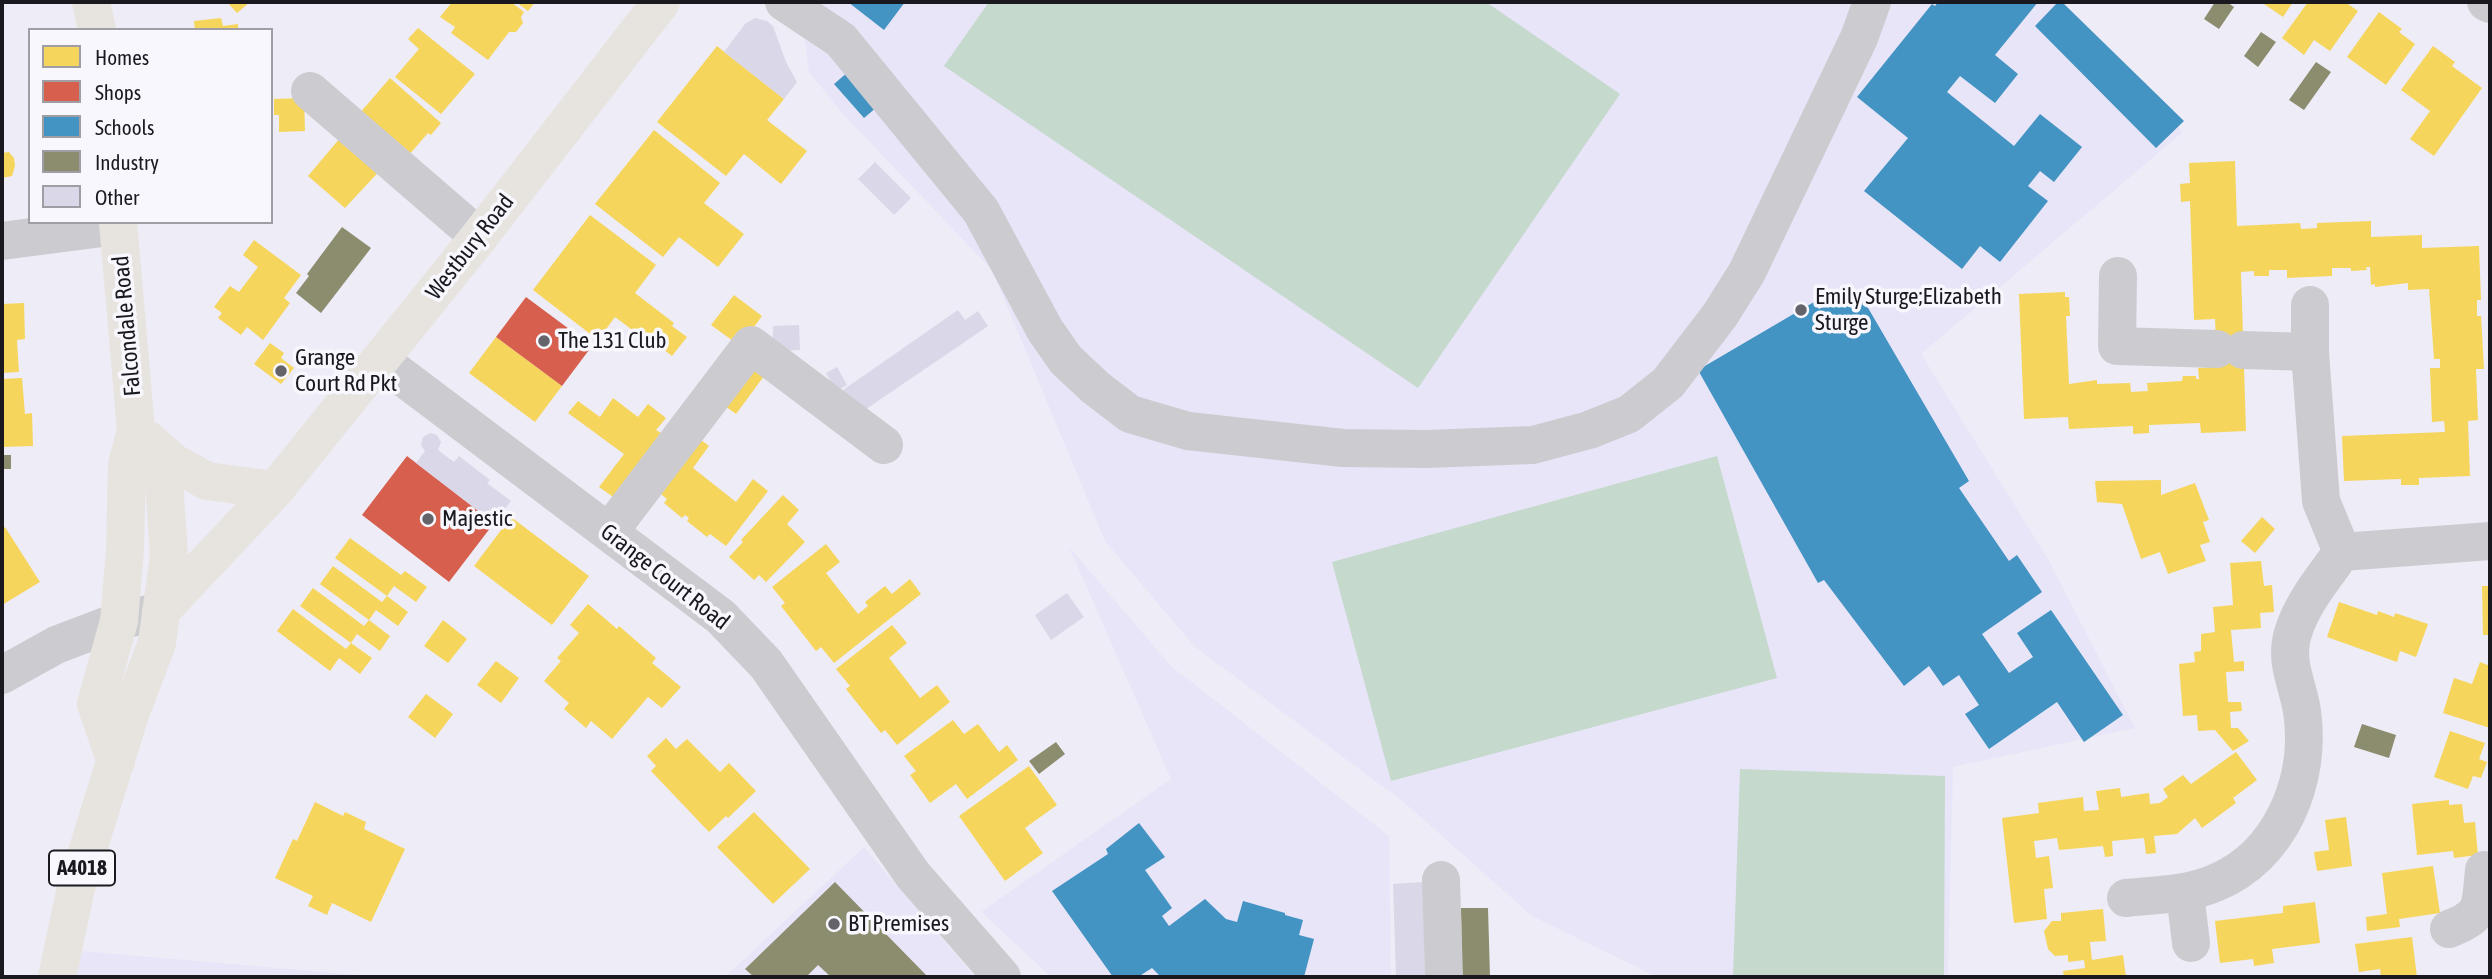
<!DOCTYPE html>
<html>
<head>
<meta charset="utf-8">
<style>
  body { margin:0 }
  #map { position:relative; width:2492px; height:979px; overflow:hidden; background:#eeecf6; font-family:"Asap Condensed",sans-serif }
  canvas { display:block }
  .frame { position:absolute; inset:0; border:4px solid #1a191f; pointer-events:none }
  .legend { position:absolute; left:28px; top:28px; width:245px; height:196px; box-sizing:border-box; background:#f8f7fe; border:2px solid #9f9ea5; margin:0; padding:9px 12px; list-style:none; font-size:21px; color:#1a191f }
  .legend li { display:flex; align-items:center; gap:14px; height:35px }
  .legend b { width:35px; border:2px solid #9f9ea5 }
</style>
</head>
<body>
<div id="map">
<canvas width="2492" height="979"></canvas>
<div class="frame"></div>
<ul class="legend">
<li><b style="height:19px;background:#f6d55c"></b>Homes</li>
<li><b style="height:19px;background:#d6604d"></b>Shops</li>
<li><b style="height:19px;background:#4393c3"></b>Schools</li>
<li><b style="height:19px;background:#8c8c6e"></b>Industry</li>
<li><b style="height:19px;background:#dad7e8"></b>Other</li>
</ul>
</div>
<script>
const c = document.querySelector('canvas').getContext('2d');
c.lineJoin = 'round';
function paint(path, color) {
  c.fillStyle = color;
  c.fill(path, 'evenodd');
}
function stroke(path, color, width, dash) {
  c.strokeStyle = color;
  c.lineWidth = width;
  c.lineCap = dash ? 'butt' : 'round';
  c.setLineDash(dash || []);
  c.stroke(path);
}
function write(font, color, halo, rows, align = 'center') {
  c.font = font + ' "Asap Condensed",sans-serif';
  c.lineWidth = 7;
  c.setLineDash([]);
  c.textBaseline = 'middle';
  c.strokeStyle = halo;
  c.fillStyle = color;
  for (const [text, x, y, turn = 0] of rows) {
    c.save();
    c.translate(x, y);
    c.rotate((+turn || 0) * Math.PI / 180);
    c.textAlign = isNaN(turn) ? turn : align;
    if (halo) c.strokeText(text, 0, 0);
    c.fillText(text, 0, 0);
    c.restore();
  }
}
const built = new Path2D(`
  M800,2H2056L2183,132L1921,354L2048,559L2135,728L1953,767L1948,977H1657L1532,916L1406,804L1194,646L1105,541L992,270L841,112L809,72Z
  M1069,547L1171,666L1389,836L1391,977H1051L981,912L1171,779Z
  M864,847L975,977H725Z
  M58,949L381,977H55Z`);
const green = new Path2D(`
  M989,2H1486L1620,94L1418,388L944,66Z
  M1717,456L1777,678L1391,781L1332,562Z
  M1740,769L1945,776L1944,977H1733Z`);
const homes = new Path2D(`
  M227,2H250L237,13Z
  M452,2H511L524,12L521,17L523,23L516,32H509L488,60L451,33L455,27L440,17Z
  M516,2H535L528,11Z
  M2261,2H2293L2283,17Z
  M2308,2H2345L2358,11L2330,51L2314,40L2304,55L2282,38Z
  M2379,12L2402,29L2399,32L2415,44L2386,85L2347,57Z
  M221,18L223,26L238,24V30H195L194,21Z
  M418,28L475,74L441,114L395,77L419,49L408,39Z
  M717,46L784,99L767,120L807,151L781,184L744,154L726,176L657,122Z
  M2433,46L2455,62L2452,66L2482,88L2434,156L2410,139L2430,111L2401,90Z
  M390,78L441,123L431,135L428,133L402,163L353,121Z
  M304,98L305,131L279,132V115H274V99Z
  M654,130L720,183L704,203L744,234L718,267L679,237L663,257L595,204Z
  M346,131L385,165L345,208L308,176Z
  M9,152L14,158L15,166L12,176L2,178V153Z
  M2235,161L2237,226L2300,223L2301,229L2317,228V223L2371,221V237L2422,235V248L2479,246L2481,300H2477V316H2481L2484,369H2476L2478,420L2468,421L2470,476L2419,478V485H2401V479L2344,481L2342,436L2445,432L2444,421L2432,422L2430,368H2440V359H2434L2429,289L2408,290V283L2375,287V284L2371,285L2370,267H2366L2367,270L2351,271V268H2332V276L2287,278V270H2269V276H2254V271L2241,272L2246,431L2201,433L2200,423L2149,425V433L2133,434V426L2069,429L2068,417L2024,419L2019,294L2065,292V297H2069L2070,316H2066L2069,384L2097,380V384L2130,383L2131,392L2148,391L2147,383L2182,381L2183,376H2196V379H2199L2198,368L2217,367L2215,319L2194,320L2190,201L2181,202L2180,184L2190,183L2189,163Z
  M590,215L656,265L635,293L674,323L672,326L687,337L672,356L657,344L655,347L615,317L598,340L533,290Z
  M254,240L301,275L284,298L290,303L263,340L247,327L241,335L218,318L222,313L214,307L230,286L239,292L258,267L243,255Z
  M734,295L762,316L740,346L711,325Z
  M24,303L25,339L17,340L19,372L2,373V304Z
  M496,337L562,386L535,422L469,373Z
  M270,343L284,353L281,358L294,368L281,384L254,364Z
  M751,354L770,368L736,414L717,400Z
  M22,378L25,414L32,413L33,446L2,447V379Z
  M613,398L638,417L648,404L666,418L656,430L666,436L619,501L599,487L624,454L568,413L578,401L600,417Z
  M692,433L709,446L693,468L736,502L753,479L768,491L726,546L710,534L707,537L687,521L689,518L685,515L682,518L664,503L667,499L651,486Z
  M2161,480V495L2195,483L2209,520L2203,522L2210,542L2200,545L2206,561L2168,574L2160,552L2141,559L2122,504L2097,502L2095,481Z
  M783,495L799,510L787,524L805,542L766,582L759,575L754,580L729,557L743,542L741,540Z
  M511,517L589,576L552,625L474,566Z
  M2262,517L2275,529L2255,553L2241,541Z
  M5,527L40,582L2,605V529Z
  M350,538L401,575L405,571L427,587L416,602L394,586L387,596L335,558Z
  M826,544L840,562L826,573L858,614L868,606L865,602L885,586L892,594L910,579L921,594L834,663L821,647L816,651L781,606L785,603L772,587Z
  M2261,561L2264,586L2272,585L2274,612L2260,613L2261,628L2231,630L2234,662L2244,661V671L2226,672L2228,702H2241L2242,711L2230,712L2231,728H2238L2249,741L2233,751L2215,730L2198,731L2197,715L2183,716L2179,664L2195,662L2194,652L2201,651V634L2215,632L2213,607L2233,605L2230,563Z
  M333,566L382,602L387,596L408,612L398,626L376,610L369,620L320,584Z
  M2482,586H2490V635H2483Z
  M313,588L364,626L369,620L390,636L380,651L357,634L351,643L300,606Z
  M2339,602L2377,615L2378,611L2394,617L2395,613L2428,624L2416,657L2400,651L2397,662L2327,637Z
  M588,604L617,629L619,626L656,658L652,663L681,687L662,708L648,697L612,739L591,721L586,728L564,709L569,703L544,681L561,661L557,658L579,633L570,625Z
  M293,609L346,649L351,643L372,658L360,674L339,658L330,671L277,631Z
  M443,620L467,639L448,663L424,646Z
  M892,625L907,643L889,658L920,698L937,685L950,702L897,745L885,730L881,733L846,689L850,686L836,669Z
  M496,661L519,678L501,703L477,685Z
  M2480,662L2490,666V728L2443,713L2454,678L2472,684Z
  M426,694L453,714L435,738L408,717Z
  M953,720L964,734L978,724L999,752L1007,745L1018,760L967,799L956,784L930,803L910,775L916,771L904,756Z
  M2450,731L2485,743L2479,759L2487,762L2481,778L2473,776L2468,789L2434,777Z
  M666,738L676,749L687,739L720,772L729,763L756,791L728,818L726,816L709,832L651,771L656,766L647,756Z
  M2236,752L2257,780L2233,798L2236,803L2202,828L2195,818L2177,834L2154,836L2156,853L2146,854L2144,838L2112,841L2113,856L2105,857L2103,846L2059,850L2057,838L2034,841L2036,858L2049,856L2053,888L2044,889L2047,919L2014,923L2002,818L2039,813L2038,803L2083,797L2084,811L2099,810L2096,791L2120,788L2121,797L2149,793L2150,804L2160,803L2168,797L2163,789L2183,775L2191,784Z
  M1029,766L1057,805L1025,828L1043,853L1005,881L959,816Z
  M2449,800V805L2462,804L2464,823L2475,822L2478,855L2454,858L2453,851L2417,855L2412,804Z
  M315,802L343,816L345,812L366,822L364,829L405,849L371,922L332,903L327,915L308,906L313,896L275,878L293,839L297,841Z
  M754,812L810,869L773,904L717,847Z
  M2346,817L2352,866L2317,871L2314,852L2329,850L2325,820Z
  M2433,866L2440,913L2399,919L2400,927L2367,931L2366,917L2387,914L2382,873Z
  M2315,902L2320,943L2272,949L2274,963L2254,966L2253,959L2220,963L2215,921L2283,913V906Z
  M2103,909L2106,941L2090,942L2092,960L2123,955L2126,977H2064L2063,971L2085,968L2084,960L2068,962V955L2055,956L2048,949L2044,931L2052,921H2061V913Z
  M2412,937L2417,977H2381L2380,969L2359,972L2355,944Z`);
const shops = new Path2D(`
  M526,297L592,346L562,386L496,337Z
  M407,456L494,523L449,582L362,515Z`);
const schools = new Path2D(`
  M848,2H905L884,30Z
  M1938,2H2038L1995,55L2018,74L1995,103L1960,76L1947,92L2014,146L2040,114L2082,147L2054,182L2040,171L2028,186L2048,201L2000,262L1980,246L1962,269L1864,191L1908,138L1857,97L1932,4L1935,6Z
  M2058,2H2062L2184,121L2156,148L2035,26Z
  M848,72L877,107L864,118L834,84Z
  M1857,289L1969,481L1959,488L2009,561L2017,555L2042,592L1982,634L2009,673L2033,657L2017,633L2051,610L2123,715L2084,742L2057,702L1989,749L1965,714L1979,705L1959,675L1943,686L1929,666L1904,686L1824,580L1818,583L1698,370L1814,302L1819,309Z
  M1139,823L1165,857L1145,870L1172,908L1162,916L1169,926L1205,899L1226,919L1237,922L1243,901L1285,913V915L1303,920L1299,935L1314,939L1304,977H1161L1152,968L1138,977H1113L1052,891L1108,854L1106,849Z`);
const industry = new Path2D(`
  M2215,2H2227L2234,7L2219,29L2204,19Z
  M2261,32L2276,42L2258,67L2244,56Z
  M2316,62L2331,72L2304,110L2289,100Z
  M342,227L371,248L321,313L296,293L309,276L307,274Z
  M2,455H11V469H2Z
  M2362,724L2396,735L2389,758L2354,747Z
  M1056,742L1065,754L1039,774L1029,761Z
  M835,882L928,977H831L818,965L806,977H754L745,969Z
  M1461,908H1488L1490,977H1462Z`);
const building = new Path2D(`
  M755,18L767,21L773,26L786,62L797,82L784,99L724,52L745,24Z
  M875,162L911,198L894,215L858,179Z
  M958,310L965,320L978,311L988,326L859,414L843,390Z
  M799,325L800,350L773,351V326Z
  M837,367L847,385L836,391L826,373Z
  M430,433L437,435L441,442L438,450L454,462L459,456L490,480L487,483L511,501L494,523L416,463L425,451L421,445L423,437Z
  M1067,593L1084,617L1051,640L1035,615Z
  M1423,882L1425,977H1396L1393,884Z`);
const minor = new Path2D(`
  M784,2L841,40L981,211L1045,330L1066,360L1096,388L1130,414L1188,431L1343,448L1426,449L1533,445L1589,430L1629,414L1668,383L1720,315L1747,272L1859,38L1872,2
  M2486,2L2490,4
  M310,91L479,237
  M2,241L118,226
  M2118,276L2117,346L2217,349
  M2243,350L2310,352
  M380,360L721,617L766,664L913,875L1002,977
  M609,532L751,345L884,445
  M2342,552L2490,541
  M2,675L56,645L119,621L161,611
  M1441,880L1444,977
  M2185,893L2191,943
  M2126,898C2156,895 2187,895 2215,883C2281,856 2312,780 2302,711C2298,685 2284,661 2293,633C2302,603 2324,577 2342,552L2321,501L2310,352V305
  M2449,929C2485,915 2480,906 2484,870`);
const major = new Path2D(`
  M91,2L97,30
  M148,440L174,463L207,481L275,490
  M161,611L275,490L479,237L661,2
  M116,762L96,704L119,621L125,550L127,465L136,430L118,222
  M57,977L76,888L130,714L157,643L169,555L164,482L136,430`);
const markers = [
  [1801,310,7,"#64636a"],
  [544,341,7,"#64636a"],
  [281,371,7,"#64636a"],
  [428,519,7,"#64636a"],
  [834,924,7,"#64636a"]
];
const shields = [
  [82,868,66]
];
const shieldNames = [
  ["A4018",82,868]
];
const streetNames = [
  ["Westbury Road",470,247,-52],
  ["Falcondale Road",127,326,-95],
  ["Grange Court Road",665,577,38]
];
const poiNames = [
  ["Emily Sturge;Elizabeth",1815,297],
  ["Sturge",1815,323],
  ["The 131 Club",558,341],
  ["Grange",295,358],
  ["Court Rd Pkt",295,384],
  ["Majestic",442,519],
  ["BT Premises",848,924]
];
paint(built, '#e8e5f8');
paint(green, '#c5d9cc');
paint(homes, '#f6d55c');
paint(shops, '#d6604d');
paint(schools, '#4393c3');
paint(industry, '#8c8c6e');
paint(building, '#dad7e8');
stroke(minor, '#ccccd0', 38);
stroke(major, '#e7e4df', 38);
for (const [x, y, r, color] of markers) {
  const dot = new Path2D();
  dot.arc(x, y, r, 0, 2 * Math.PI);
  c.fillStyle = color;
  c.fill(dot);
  stroke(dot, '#f8f7fe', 2.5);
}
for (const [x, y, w] of shields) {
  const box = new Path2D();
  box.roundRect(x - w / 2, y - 17.5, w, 35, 5);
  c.fillStyle = '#f8f7fe';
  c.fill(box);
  stroke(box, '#1a191f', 2);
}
write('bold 21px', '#1a191f', null, shieldNames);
write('23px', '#1a191f', '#f8f7fe', streetNames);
write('23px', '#1a191f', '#f8f7fe', poiNames, 'left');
</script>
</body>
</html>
